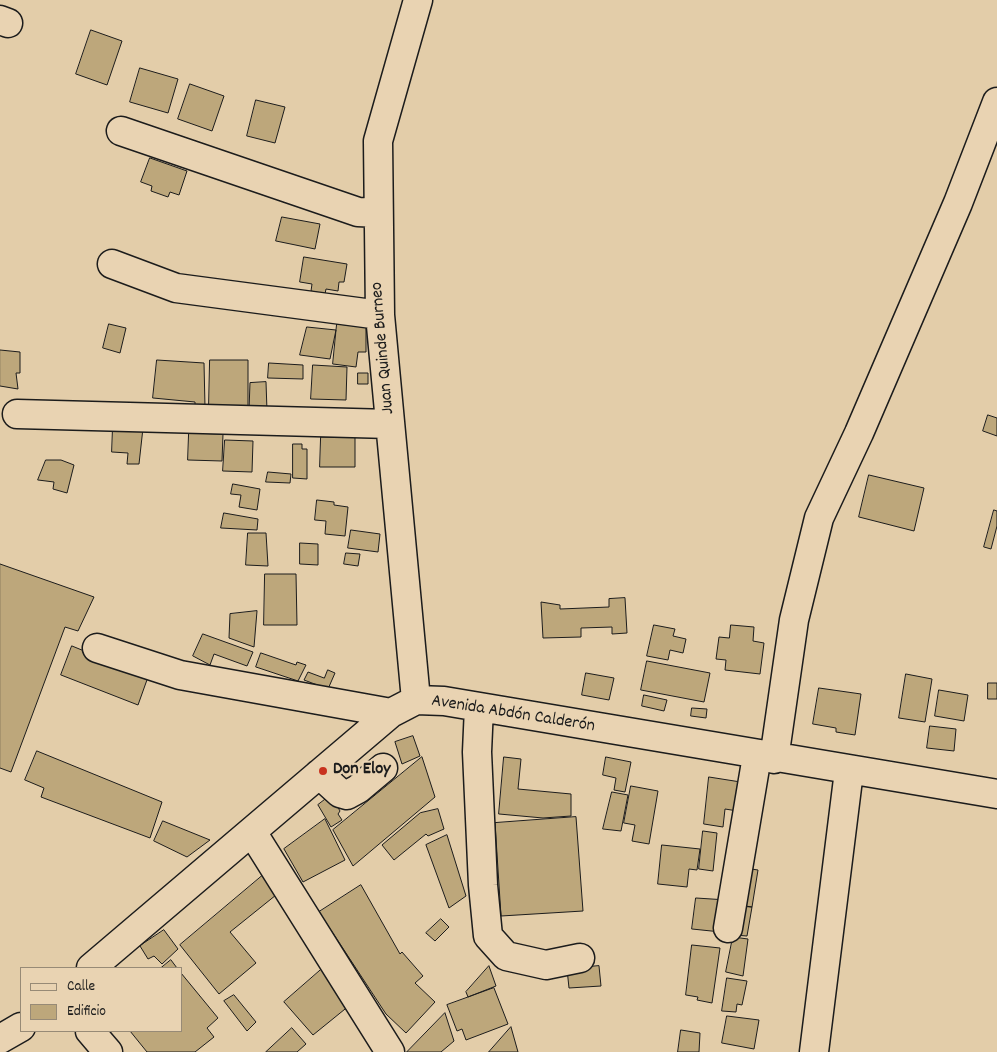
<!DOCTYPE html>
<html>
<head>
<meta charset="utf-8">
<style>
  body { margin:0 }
  #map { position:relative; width:997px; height:1052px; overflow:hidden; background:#e3cda9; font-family:Dekko,sans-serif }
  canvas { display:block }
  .legend { position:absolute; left:20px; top:967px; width:162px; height:65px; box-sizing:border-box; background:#e9d3b2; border:1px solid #978a76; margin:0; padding:6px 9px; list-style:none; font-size:15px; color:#1c1c1c }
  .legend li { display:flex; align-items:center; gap:10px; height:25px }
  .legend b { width:25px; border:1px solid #978a76 }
</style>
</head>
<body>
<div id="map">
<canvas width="997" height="1052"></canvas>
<ul class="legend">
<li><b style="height:6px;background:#e9d3b2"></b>Calle</li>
<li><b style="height:14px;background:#bda77b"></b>Edificio</li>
</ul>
</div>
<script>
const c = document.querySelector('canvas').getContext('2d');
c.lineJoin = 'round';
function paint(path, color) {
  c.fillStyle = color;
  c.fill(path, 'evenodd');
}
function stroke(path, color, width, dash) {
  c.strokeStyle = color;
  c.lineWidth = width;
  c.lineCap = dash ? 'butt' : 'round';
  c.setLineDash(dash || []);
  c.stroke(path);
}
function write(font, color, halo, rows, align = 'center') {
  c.font = font + ' Dekko,sans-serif';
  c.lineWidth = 4.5;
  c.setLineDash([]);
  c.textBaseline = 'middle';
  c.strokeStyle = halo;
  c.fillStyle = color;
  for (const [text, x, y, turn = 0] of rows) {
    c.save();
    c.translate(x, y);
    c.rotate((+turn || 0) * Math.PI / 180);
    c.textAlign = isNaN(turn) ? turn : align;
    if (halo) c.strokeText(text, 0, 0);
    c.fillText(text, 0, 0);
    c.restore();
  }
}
const building = new Path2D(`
  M91,30L122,41L107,85L76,74Z
  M140,68L178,79L168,113L130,102Z
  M190,84L224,96L212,131L178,119Z
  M256,100L285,107L275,143L247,136Z
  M150,158L187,171L179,195L170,192L168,197L151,191L152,186L141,182Z
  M282,217L320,224L315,249L276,241Z
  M304,257L347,264L344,282H339L338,291L326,289L325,294L311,291L312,284L300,282Z
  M109,324L126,328L120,353L103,348Z
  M337,324L366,327V352H358L356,367L333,364Z
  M307,327L336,330L330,359L300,355Z
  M0,350L20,352V373H16L18,389L0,386Z
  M157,360L204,363L205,407L195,406V402L153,398Z
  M210,360H248V407L209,405Z
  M269,363L303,365V379L268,378Z
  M313,365L347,367L346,400L311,399Z
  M358,373H368V384H358Z
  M266,382L267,411L249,410L250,383Z
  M988,415L997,418V436L983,431Z
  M113,426L143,428L139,464H127L128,453L112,452Z
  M189,433L223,434L222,461L188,460Z
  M321,437H355V467H320Z
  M225,440L253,441L252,472L223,471Z
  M293,444H302V449H307V479L293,478Z
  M46,460H61L74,465L67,493L53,489L54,482L38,480Z
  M268,472L291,474L290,483L266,482Z
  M869,475L924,488L914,531L859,517Z
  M233,484L260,489L257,510L239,507L241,495L231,494Z
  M317,500L334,502V505L348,507L345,536L325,534L326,521L315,520Z
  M994,510L997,511V526L991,549L984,547Z
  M224,513L258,519L257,530L221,528Z
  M351,530L380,534L378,552L348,548Z
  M248,533H266L268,566L246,565Z
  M300,543L318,544V565L300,564Z
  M346,553L360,554L358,566L344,564Z
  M0,564L94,597L78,631L65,627L11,772L0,768Z
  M265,574H296L297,625H264Z
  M625,598L627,633L612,634V627L581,628V637L543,638L541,602L560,605V609L609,607V599Z
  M257,611L254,647L229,638L230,614Z
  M654,625L675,629L673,636L686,639L683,653L670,650L668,660L647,656Z
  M731,625L754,627L753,641L764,643L760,674L725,670L726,660L716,659L719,637L729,638Z
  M203,634L253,652L247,666L214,654L210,665L193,656Z
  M72,646L148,677L138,705L61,675Z
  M261,653L296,665L297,662L306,665L298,681L256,667Z
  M647,661L710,673L704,702L641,690Z
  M328,670L335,673L328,689L304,680L308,672L324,678Z
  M586,673L614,678L609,700L582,695Z
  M906,674L932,679L925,722L899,718Z
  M988,683H997V699H988Z
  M819,688L861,694L855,735L836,732V728L813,724Z
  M939,690L968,695L964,721L935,716Z
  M644,695L667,700L664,711L642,706Z
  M692,708L707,709L706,718L691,716Z
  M930,726L956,729L954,751L927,748Z
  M413,736L420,756L402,764L395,742Z
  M37,751L162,802L150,838L41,797L44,788L25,780Z
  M422,757L435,797L353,866L333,830Z
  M504,757L521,759L518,789L571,794V816L543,818L499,814Z
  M606,757L631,762L625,792L614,790L616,778L603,775Z
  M709,777L747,783L744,812L725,809L723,827L704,824Z
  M631,786L658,791L649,844L632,841L635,825L624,823Z
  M612,792L628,795L621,831L603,829Z
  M331,795L340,811L338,814L342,820L331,827L318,805Z
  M438,809L444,829L428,836L426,834L394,860L382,845L420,813Z
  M576,817L583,911L501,916L495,823Z
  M325,819L345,860L303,882L284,849Z
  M163,821L210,840L187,857L154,841Z
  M703,831L717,833L713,871L699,869Z
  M447,835L466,896L449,908L426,845Z
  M662,845L700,849L697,870L689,869L687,887L658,884Z
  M745,868L758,870L752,907L739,905Z
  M268,871L281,891L230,932L256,963L219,994L180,945Z
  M361,885L400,954L402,952L423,976L415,983L435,1002L406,1033L386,1014L319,912Z
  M696,898L727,900L721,932L692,929Z
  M738,906L752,907L747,936L734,935Z
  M441,919L449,927L435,941L426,933Z
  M164,930L178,949L162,964L154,956L148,959L140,946Z
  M733,937L748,939L743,976L726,972Z
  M692,945L720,948L712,1003L697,1000L698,997L686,995Z
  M171,960L177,968H161Z
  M489,966L496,986L468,997L466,992Z
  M599,966L601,986L569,988L567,969Z
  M323,968L350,1005L313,1035L284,1002Z
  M181,973L218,1018L207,1028L214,1037L195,1052H147L130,1031H181Z
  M727,978L747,981L742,1005L737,1004L736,1012L722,1011Z
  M494,988L508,1024L466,1040L462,1029L457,1031L447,1005Z
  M234,995L256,1022L247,1031L224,1001Z
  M445,1013L454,1041L441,1052H407Z
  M727,1016L759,1020L754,1049L722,1043Z
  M511,1027L518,1052H489Z
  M292,1028L306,1044L297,1052H266Z
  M681,1030L700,1033L699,1052H678Z`);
const minor = new Path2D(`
  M0,20L8,23
  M121,131L358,212L378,213
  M112,264L176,288L380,315
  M17,414L390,424
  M97,648L180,675L391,713
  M416,700L380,315L378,141L418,0
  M479,707L477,752L483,885L488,936L506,956L546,965L580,958
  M774,759L794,620L819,518L859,433L958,203L997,102
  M319,774L340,793L347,795L358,789L383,768
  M252,832L390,1052
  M728,928L757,756
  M91,968L391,713L416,700L444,701L997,794
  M90,1031L108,1052
  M0,1039L21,1027
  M814,1052L849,771`);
const markers = [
  [323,771,5,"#c8321e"]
];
const streetNames = [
  ["Juan Quinde Burneo",384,348,-95],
  ["Avenida Abdón Calderón",513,715,9]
];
const poiNames = [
  ["Don Eloy",333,771]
];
paint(building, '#bda77b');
stroke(building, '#1c1c1c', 1);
stroke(minor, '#1c1c1c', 31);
stroke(minor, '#e9d3b2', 28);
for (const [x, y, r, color] of markers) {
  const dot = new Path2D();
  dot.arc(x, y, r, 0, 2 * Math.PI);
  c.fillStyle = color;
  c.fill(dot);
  stroke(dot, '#e9d3b2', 2);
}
write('18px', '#1c1c1c', '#e9d3b2', streetNames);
write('bold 18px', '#1c1c1c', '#e9d3b2', poiNames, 'left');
</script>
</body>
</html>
